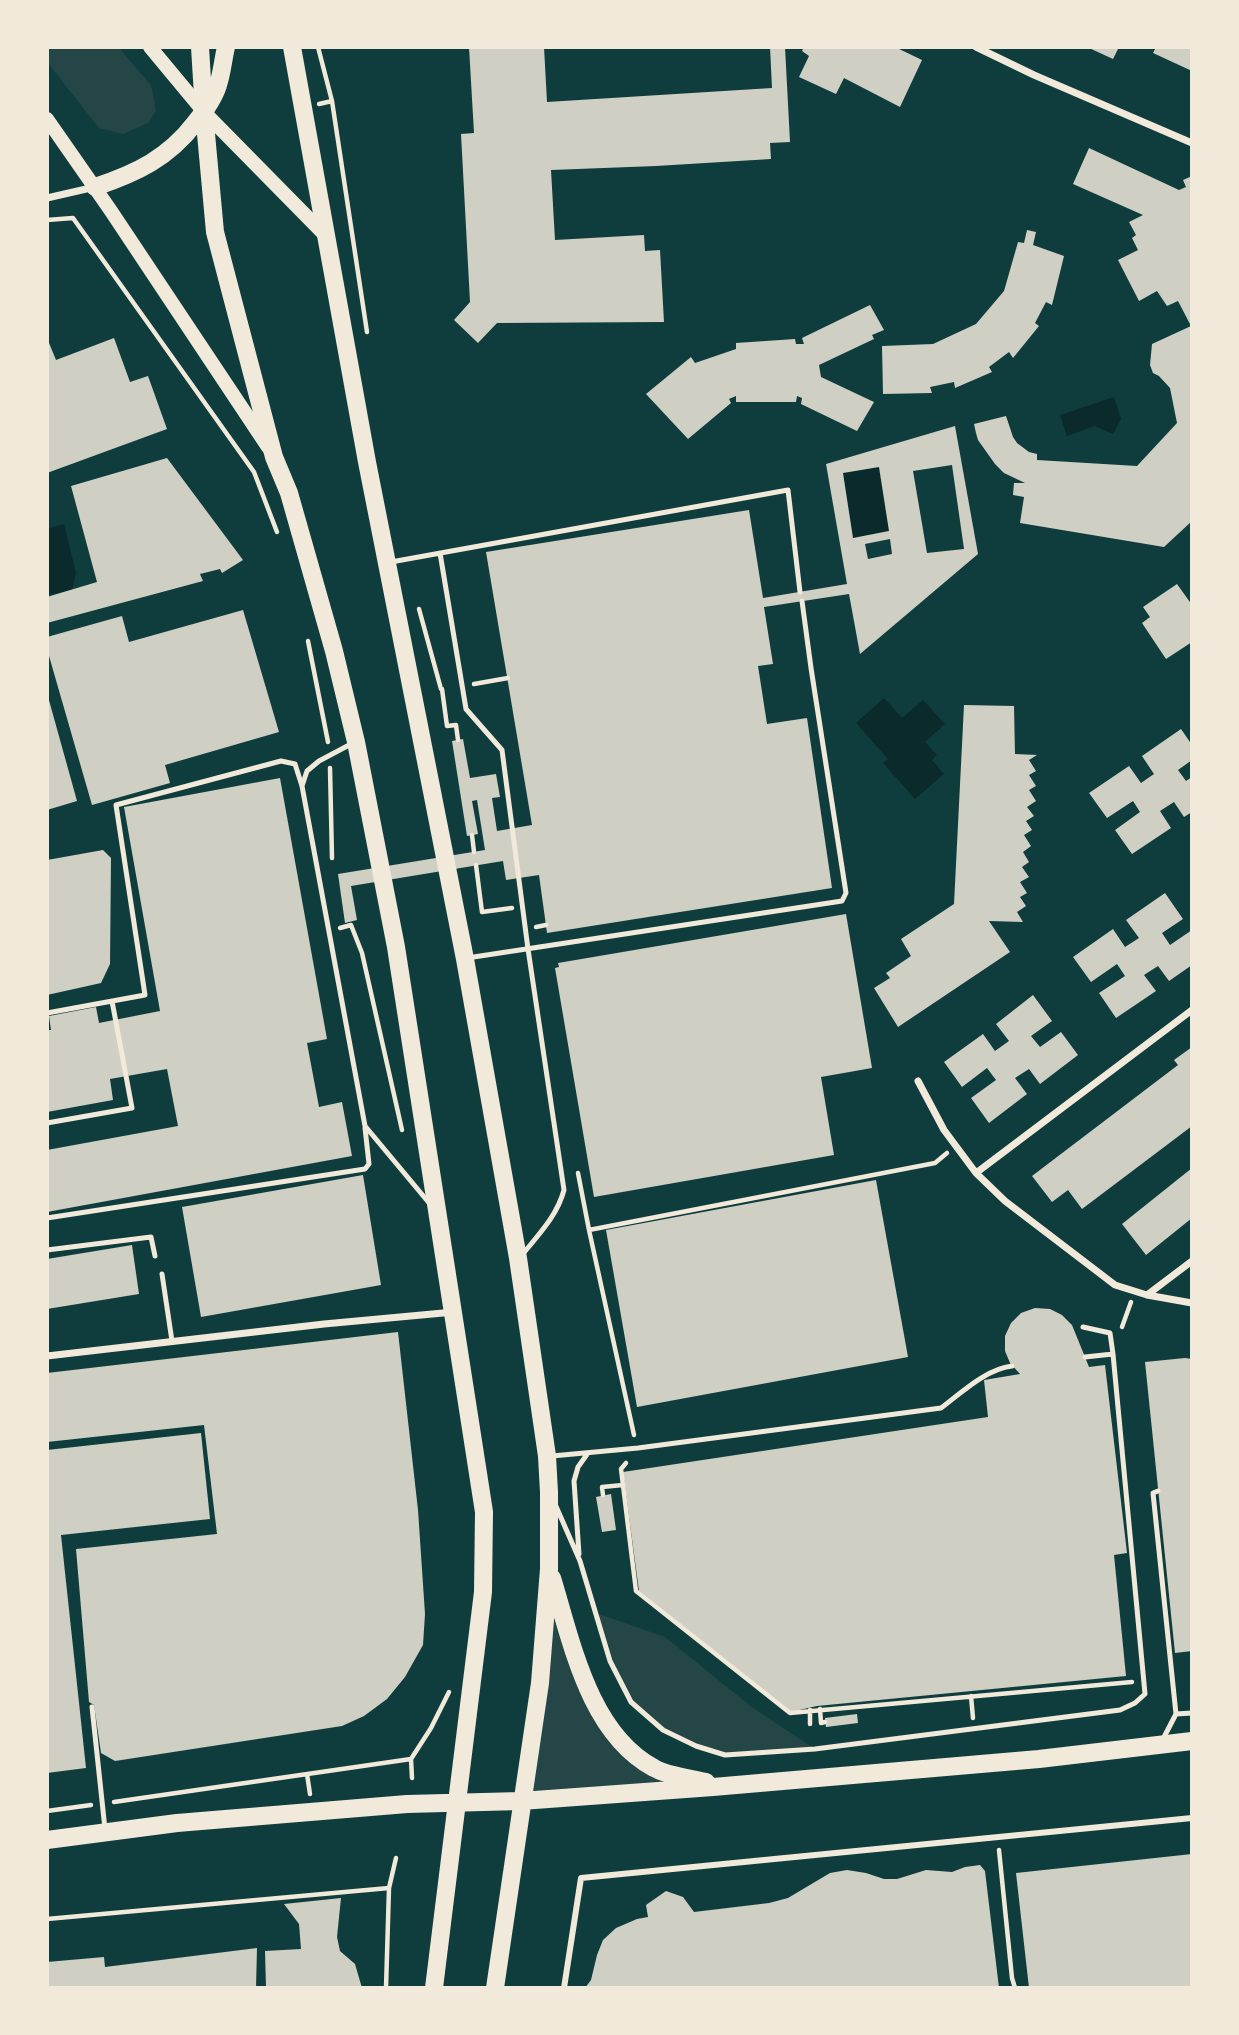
<!DOCTYPE html>
<html>
<head>
<meta charset="utf-8">
<style>
  body { margin:0 }
  #map { position:relative; width:1239px; height:2035px; overflow:hidden; background:#0f3d3e; font-family:"Open Sans",sans-serif }
  canvas { display:block }
  .frame { position:absolute; inset:0; border:49px solid #f1e9da; pointer-events:none }
</style>
</head>
<body>
<div id="map">
<canvas width="1239" height="2035"></canvas>
<div class="frame"></div>
</div>
<script>
const c = document.querySelector('canvas').getContext('2d');
c.lineJoin = 'round';
function paint(path, color) {
  c.fillStyle = color;
  c.fill(path, 'evenodd');
}
function stroke(path, color, width, dash) {
  c.strokeStyle = color;
  c.lineWidth = width;
  c.lineCap = dash ? 'butt' : 'round';
  c.setLineDash(dash || []);
  c.stroke(path);
}
const green = new Path2D(`
  M47,47H118L151,85L156,111L148,123L123,134L99,128L47,62Z
  M549,1569L580,1670L630,1753L723,1786L521,1801Z
  M596,1613L665,1637L753,1708L815,1749L725,1755L696,1746L663,1730L631,1702L610,1661Z`);
const water = new Path2D(`
  M1114,397L1121,419L1113,434L1095,426L1067,436L1060,415Z
  M879,467L889,531L853,538L843,473Z
  M64,524L76,573L72,590L47,595V529Z
  M884,698L902,718L923,700L945,724L925,742L937,755L932,760L944,774L915,799L883,763L888,759L856,723Z`);
const building = new Path2D(`
  M469,47H544L547,102L772,88L770,47H785L790,142L770,143L771,159L656,166L551,170L555,240L644,235L645,251L660,250L664,322L497,323L478,343L454,320L470,302L461,134L474,133Z
  M804,47H895L922,60L900,107L844,78L836,94L799,77L809,56L802,51Z
  M1087,47H1119L1113,59Z
  M1156,47H1192V71L1153,53Z
  M1089,148L1179,190L1186,187L1183,180L1192,176V521L1164,547L1020,523L1024,497L1013,495L1014,483H1025L1004,473L995,464L978,440L976,433L974,424L1006,416L1013,437L1017,443L1029,452L1037,454V460L1137,466L1177,423L1170,388L1159,376L1153,373L1150,365L1152,344L1191,326L1178,301L1167,306L1157,291L1139,301L1118,260L1138,250L1132,238L1136,235L1129,222L1143,215L1073,184Z
  M1027,230L1036,232L1033,245L1064,256L1052,305L1046,302L1035,323L1039,326L1013,358L1009,352L989,367L992,372L955,388L954,382L930,387L932,393L883,394L882,346L933,344L976,324L1004,291L1018,242L1024,243Z
  M870,305L884,330L872,335L874,339L819,365L821,377L874,402L857,431L801,404L802,398L797,396L796,402H736V396L729,399L731,403L688,439L646,394L691,357L695,363L736,349V343L795,339L796,344H804L802,338Z
  M47,338L56,360L114,338L130,382L148,376L167,429L47,473Z
  M955,426L978,554L860,654L849,594L764,607L773,664L758,666L767,724L807,718L832,888L547,933L539,875L506,880L503,861L351,886L357,920L345,923L338,874L485,850L477,800L472,801L478,834L467,836L452,741L463,739L470,778L496,774L500,797L492,798L497,831L532,825L486,552L749,510L763,598L847,584L826,464ZM952,465L964,549L927,553L913,471ZM879,467L889,531L853,538L843,473ZM890,539L892,554L868,559L865,544Z
  M167,458L243,560L222,573L220,569L200,574L203,581L47,623V597L97,582L71,486Z
  M1177,584L1192,605V642L1166,659L1142,623L1150,617L1143,607Z
  M243,610L279,732L165,765L170,783L92,805L47,649V637L122,616L129,642Z
  M47,693L77,801L47,810Z
  M964,705L1014,706L1015,754L1037,755L1029,760L1036,771L1029,775L1036,786L1029,790L1036,801L1027,807L1034,816L1026,821L1032,830L1024,835L1031,846L1023,852L1029,862L1022,867L1029,877L1020,882L1027,893L1020,897L1026,906L1017,912L1023,922L989,921L1010,952L898,1027L874,988L890,978L886,973L911,956L901,939L954,904Z
  M1181,729L1192,745V760L1178,770L1186,781L1192,777V812L1184,817L1174,802L1160,811L1171,828L1132,854L1115,830L1140,812L1133,801L1107,818L1089,793L1129,766L1141,783L1154,774L1142,756Z
  M280,778L327,1039L307,1043L319,1107L342,1102L352,1156L47,1212V1150L178,1126L167,1069L110,1079L113,1100L47,1112V1030H51L49,1016L96,1007L99,1023L160,1011L124,807Z
  M103,850L111,858L110,964L101,983L47,995V860Z
  M1165,893L1183,919L1162,933L1170,945L1192,930V965L1169,981L1158,966L1144,975L1156,991L1116,1018L1099,993L1125,976L1117,964L1091,982L1073,957L1113,929L1125,947L1139,938L1126,920Z
  M846,914L872,1068L821,1077L834,1155L594,1197L555,968L559,967L558,963Z
  M1033,995L1052,1021L1031,1036L1040,1047L1061,1032L1078,1055L1040,1084L1029,1069L1015,1078L1027,1094L989,1123L971,1098L996,1080L987,1068L962,1087L944,1062L983,1034L995,1051L1009,1041L996,1024Z
  M1192,1047V1126L1082,1209L1068,1190L1052,1202L1032,1176L1178,1065L1174,1060Z
  M1192,1168V1218L1146,1255L1122,1224Z
  M363,1175L381,1285L201,1317L182,1207Z
  M876,1180L908,1357L637,1407L606,1230Z
  M132,1245L139,1294L47,1309V1259Z
  M1035,1308L1050,1309L1062,1315L1072,1325L1089,1367L1105,1365L1127,1553L1114,1555L1126,1676L817,1706L790,1712L639,1591L623,1472L988,1417L984,1380L1020,1374L1010,1363L1005,1351V1336L1011,1323L1021,1313Z
  M398,1332L418,1510L425,1614L423,1645L405,1677L387,1699L364,1716L342,1726L115,1761L101,1753L94,1705L89,1702L76,1549L217,1534L204,1425L47,1442V1373Z
  M1185,1358L1192,1359V1651L1175,1653L1145,1362Z
  M201,1433L210,1519L61,1535L86,1768L47,1773V1450Z
  M611,1494L616,1530L602,1532L596,1497Z
  M857,1714L858,1723L826,1727L825,1718Z
  M1192,1854V1988H1029L1016,1873Z
  M980,1865L985,1871L999,1988H585L591,1980L597,1955L603,1940L616,1928L637,1919L648,1917L646,1905L666,1891L683,1897L694,1912L769,1903L788,1898L830,1873L847,1870L866,1873L884,1879H897L926,1870L952,1872L965,1867Z
  M341,1898L337,1937L340,1951L355,1964L362,1988H266L265,1951L301,1949L299,1924L284,1904Z
  M257,1948L256,1988H47V1962L104,1957L105,1967Z`);
const path = new Path2D(`
  M318,47L332,101
  M319,104L332,101L367,332
  M47,220L73,218L254,472L277,532
  M419,609L441,689
  M308,641L328,742
  M474,684L508,678
  M442,689L447,726L456,725L458,740
  M330,768L332,858
  M472,835L474,852
  M476,865L482,912L512,908
  M536,927L546,925
  M340,928L351,925L362,953L402,1130
  M578,1173L589,1230L634,1435
  M589,1230L935,1163L947,1153
  M1122,1327L1131,1302
  M626,1463L621,1469L636,1591L790,1713L1132,1682
  M603,1495L602,1487L623,1485
  M971,1696L973,1718
  M820,1709L821,1723L825,1722
  M810,1710V1724
  M307,1774L310,1794
  M412,1778L411,1759L431,1728L449,1692
  M114,1802L411,1759
  M47,1811L91,1805
  M999,1850L1012,1978L1015,1988
  M47,1919L389,1888
  M386,1988L389,1888L396,1858`);
const service = new Path2D(`
  M440,553L466,709L502,750L528,949L564,1190C557,1216 539,1234 522,1255
  M391,562L788,490L800,592
  M302,786L307,771L319,761L353,743
  M467,958L842,901L846,893L811,668L802,601
  M47,1013L145,995L116,805L281,761L295,764L302,786L365,1126L430,1204
  M47,1123L132,1108L112,1001
  M47,1218L365,1169L369,1164L365,1128
  M47,1250L151,1237L155,1256
  M162,1274L172,1341
  M1085,1357L1113,1354
  M552,1456L638,1448L941,1408C961,1393 986,1369 1012,1366
  M1158,1491L1153,1493L1176,1714L1163,1739
  M555,1504L580,1561L610,1661L631,1702L663,1730L696,1746L725,1755L815,1749L1120,1710L1135,1703L1145,1694L1113,1354L1110,1333L1083,1327
  M579,1554L574,1481L578,1467L588,1453
  M92,1707L105,1829
  M1176,1714L1192,1713`);
const pedestrian = new Path2D(`
  M564,1988L581,1878L1192,1818`);
const minor = new Path2D(`
  M976,47L1034,75L1192,143
  M47,198L95,187
  M918,1081L944,1130L976,1173L1005,1201L1115,1285L1147,1295L1192,1303
  M976,1173L1192,1010
  M1147,1295L1192,1261
  M47,1356L324,1324L454,1312`);
const secondary = new Path2D(`
  M150,47L204,112L326,236
  M47,119L111,211L268,447`);
const primary = new Path2D(`
  M200,47L204,112L215,232L274,457L289,493L334,651L356,742L396,947L484,1512L483,1592L434,1988
  M292,47L367,462L465,959L518,1258L547,1456L549,1492V1569L540,1683L495,1988
  M95,187C137,173 168,158 195,123C204,112 214,98 218,85C222,73 223,60 226,47
  M552,1578C572,1643 589,1733 654,1768C668,1776 690,1778 706,1782
  M47,1840L177,1823L407,1804L521,1801L713,1787L1039,1759L1192,1741`);
paint(green, '#244646');
paint(water, '#0a2a2b');
paint(building, '#cfcfc3');
stroke(path, '#f1e9da', 4.5);
stroke(service, '#f1e9da', 5);
stroke(pedestrian, '#f1e9da', 6);
stroke(minor, '#f1e9da', 7);
stroke(secondary, '#f1e9da', 14);
stroke(primary, '#f1e9da', 18);
</script>
</body>
</html>
